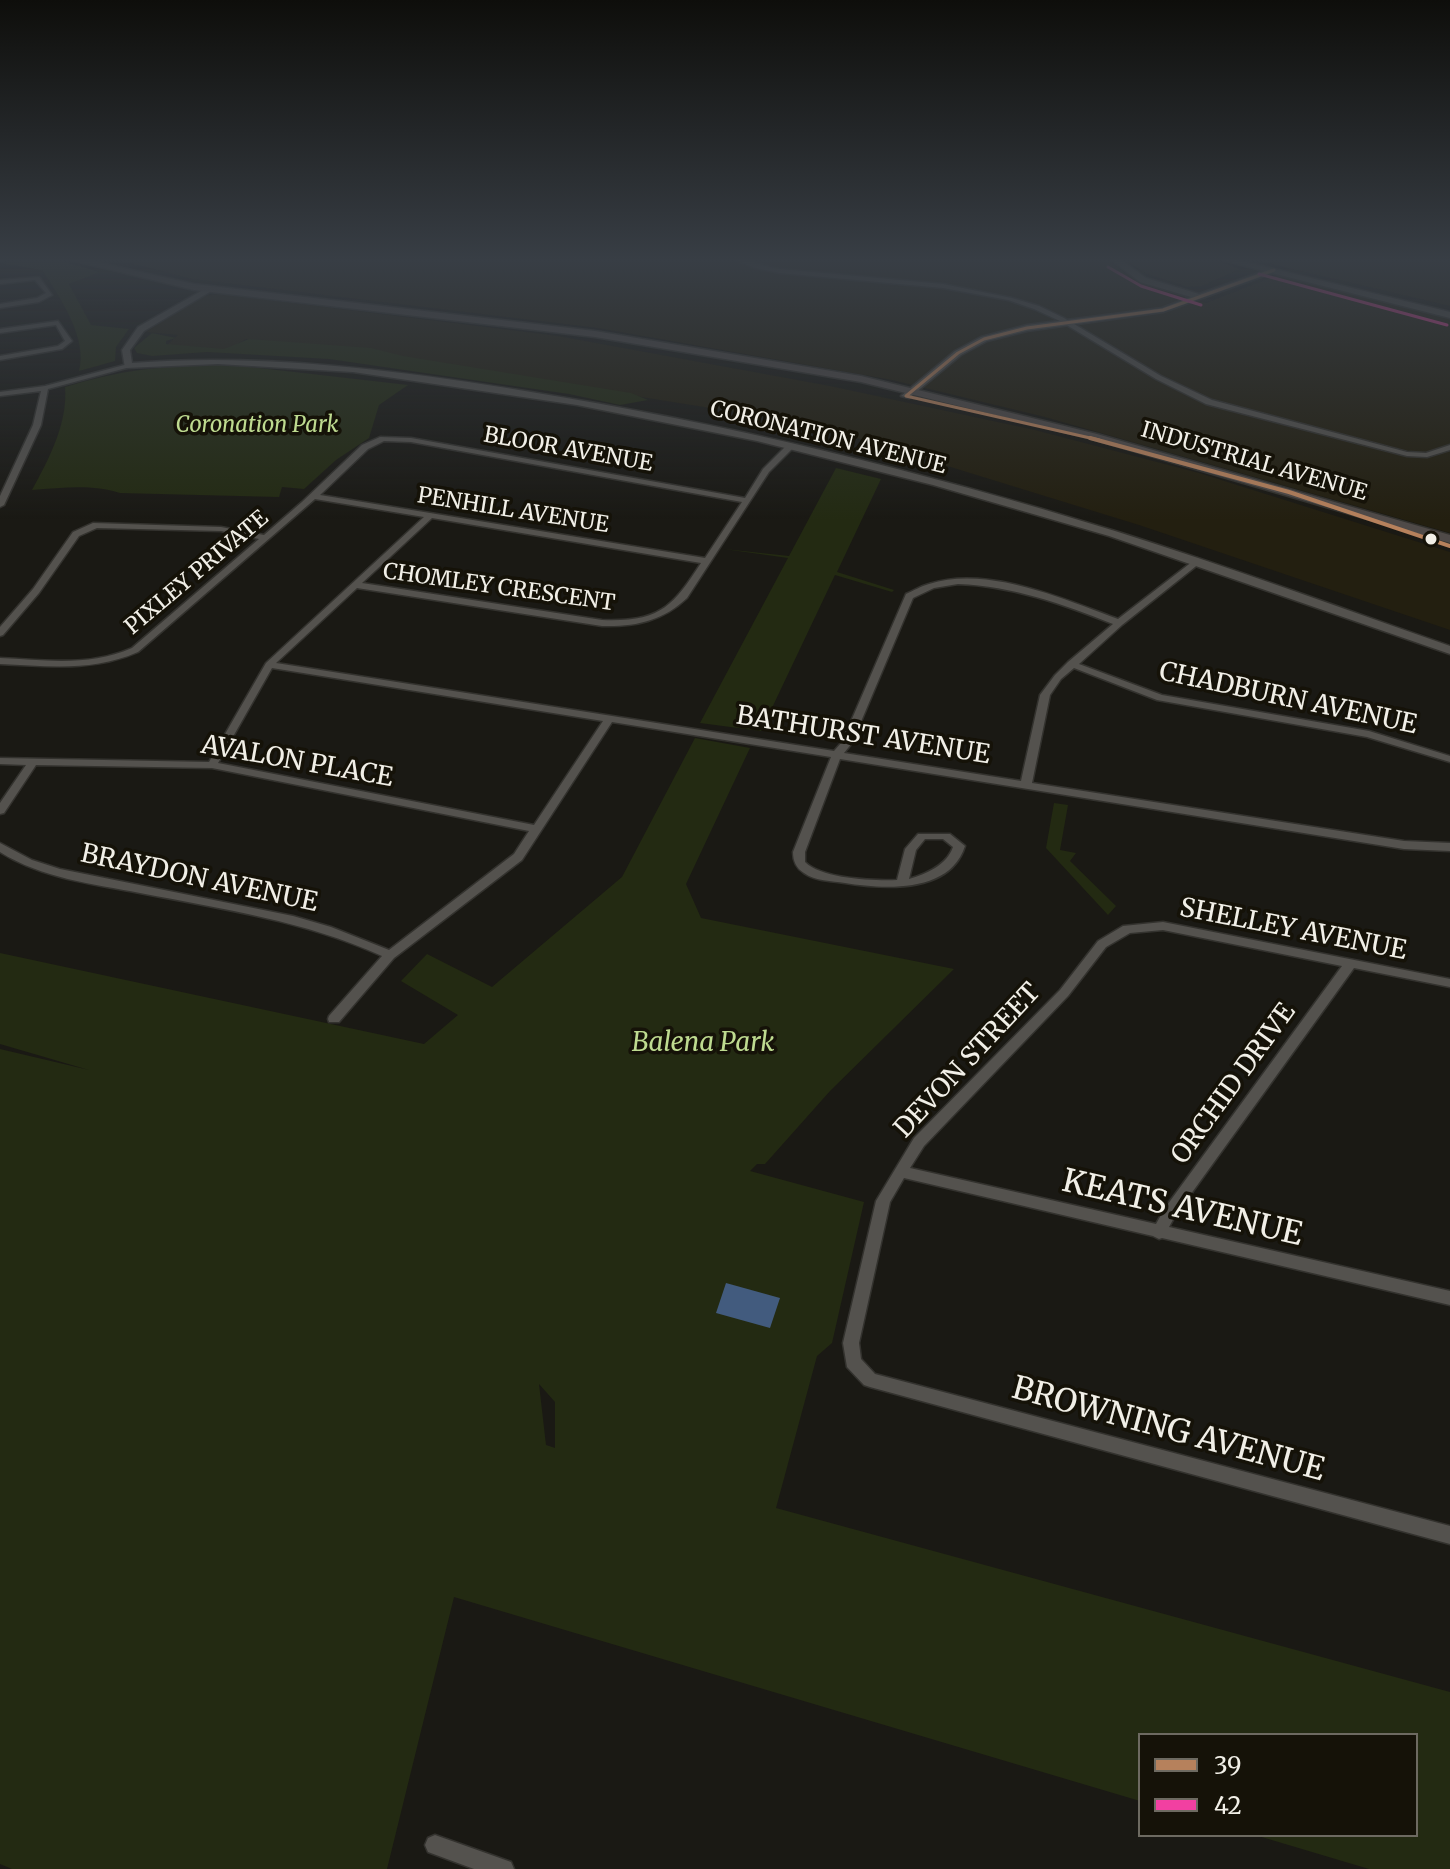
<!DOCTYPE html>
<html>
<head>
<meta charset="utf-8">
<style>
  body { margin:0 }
  #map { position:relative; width:1450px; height:1869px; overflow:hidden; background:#1a1914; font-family:Merriweather,serif }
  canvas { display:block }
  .legend { position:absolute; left:1138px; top:1733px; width:280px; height:104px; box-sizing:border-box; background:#151208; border:2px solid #6d6a61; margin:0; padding:10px 14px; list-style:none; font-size:24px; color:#f1efe7 }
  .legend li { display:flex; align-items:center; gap:16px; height:40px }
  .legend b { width:40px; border:2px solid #6d6a61 }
</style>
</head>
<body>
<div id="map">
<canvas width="1450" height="1869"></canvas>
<ul class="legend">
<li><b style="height:10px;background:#b6815c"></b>39</li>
<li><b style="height:10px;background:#f240a1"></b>42</li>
</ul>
</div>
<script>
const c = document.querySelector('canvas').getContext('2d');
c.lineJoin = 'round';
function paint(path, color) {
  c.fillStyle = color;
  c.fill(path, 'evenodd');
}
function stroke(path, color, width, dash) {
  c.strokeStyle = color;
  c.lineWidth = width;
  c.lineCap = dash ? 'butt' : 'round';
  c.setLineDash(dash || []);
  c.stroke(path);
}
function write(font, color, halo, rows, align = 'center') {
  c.font = font + ' Merriweather,serif';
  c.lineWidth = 7;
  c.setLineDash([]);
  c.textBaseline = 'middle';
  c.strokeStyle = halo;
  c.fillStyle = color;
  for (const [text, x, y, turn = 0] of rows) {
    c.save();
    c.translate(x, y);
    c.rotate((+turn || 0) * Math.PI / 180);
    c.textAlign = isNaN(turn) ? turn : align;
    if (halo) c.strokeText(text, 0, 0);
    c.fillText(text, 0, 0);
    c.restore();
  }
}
const built = new Path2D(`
  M112,258H1105L1133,279L1206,303L1275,276H1283L1450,319V533L1045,417L892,380L598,328L192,279Z
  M1122,258H1208L1240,269L1202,286L1188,287L1147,274Z
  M1251,258H1450V306L1288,268Z
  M221,294L558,336L830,386L1035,430L1199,473L1450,552V630L1139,525L811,424L358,352L246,339L228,350L167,345L178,335L146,332L202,296Z`);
const green = new Path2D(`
  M23,258H50L100,272L69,284L91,325L129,329L116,347L115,361L79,371C88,339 60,297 42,270L1,263Z
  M152,333L176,338L166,341V344L224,349L249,339L371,348L403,356L631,393L648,400L620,405L569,394L329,359L207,352L152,356L137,353L134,348Z
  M233,365L408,385L379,405L369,438L336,460L304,489L282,487L279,497L120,493C92,484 62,488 32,490C49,459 68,423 65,387C120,369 175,364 233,365Z
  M836,468L881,479L837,572L894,590L892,592L835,575L761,731L700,723L788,558L724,549L789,556Z
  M695,738L750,748L686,884L701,918L954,969L830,1091L765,1164H757L750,1171L864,1202L832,1343L817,1356L776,1508L1450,1692V1869H1369L1255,1835H1416V1735H1140V1801L454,1597L387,1869H12L0,1864V1049L89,1070L0,1044V953L424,1044L458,1015L401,981L427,954L492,987L622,877ZM539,1384L555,1402V1448L546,1445Z
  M1054,803L1068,805L1060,850L1076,853L1070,861L1116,906L1108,915L1046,848Z`);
const water = new Path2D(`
  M726,1283L780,1298L770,1328L716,1313Z`);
const minor = new Path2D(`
  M731,258C747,258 764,267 780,269L943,284L1012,298L1039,306L1064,318L1161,376L1212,400L1407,452L1426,453L1450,445V450L1427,457L1407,456L1206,404L1156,379L1060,321L1034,309L1008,300L943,288L780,273L755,268Z
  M39,277L52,295L39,302L0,308V304L37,298L46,293L35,280L0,284V280Z
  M58,321L72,341L62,349L0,360V356L58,346L65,341L56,325L0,333V329Z
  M128,364L131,366L130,367L48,389L41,425L4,505L0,507V496L33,425L41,391L0,396V392L45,386Z
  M380,437L411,438L745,498L763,469L787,445L794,447L769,472L687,598C663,621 635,627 602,626L357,588L276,663L834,751L842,742L906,594C913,591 921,586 929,584C987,565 1064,599 1118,619L1197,558L1201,561L1200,563L1122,625L1079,664L1162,695L1369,731L1450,756V762L1367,737L1157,700L1074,668L1061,679L1050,695L1032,783L1404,841L1450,843V851L1404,849L840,759L805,852V862C822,879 874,881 897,880L905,849L918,834H950L965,846C950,894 883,889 845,883C832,881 815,881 804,873C796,868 793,861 793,852L831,757L612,722L522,860L394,958L339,1022H329L328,1019L329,1016L382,956C305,921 223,909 140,893C93,884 41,878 0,852V843L32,860L60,869L293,916L331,927L389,950L514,854L529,831L212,768L36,765L4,813L0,814V803L26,765L0,764V758L209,762L266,663L424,517L315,499L138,652C93,672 48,666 0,664V658C45,660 89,667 132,648L259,539L221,531L97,528L79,536L39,593L3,635L0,636V627L33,589L73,532L93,523L221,527L264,535L302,502L362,445ZM384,441L411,442L742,502L705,558L320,495L368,449ZM432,518L701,563C672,608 659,622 602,620L362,583ZM958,584C1013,586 1062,604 1113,624L1068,662L1055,675L1040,695L1021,781L844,753L852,743L913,598L934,588ZM272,668L603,721L534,825L218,763ZM925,839H943L953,847C947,865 926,874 909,879L916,850Z
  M1163,922L1450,979V987L1354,968L1175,1216L1169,1227L1450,1291V1305L1162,1238L1159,1239L1153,1236L904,1178L890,1202L859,1343L861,1359L875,1374L1450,1526V1544L870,1387L864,1385L847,1367L843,1343L876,1201L914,1138L1060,990L1098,941L1123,926ZM1163,930L1342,966L1165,1208L1156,1224L910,1168L924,1146L1068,996L1106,947L1130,933Z
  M435,1835L511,1862L514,1869H474L428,1852L425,1845L428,1838Z`);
const tertiary = new Path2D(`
  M0,258H10L0,261Z
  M1109,258H1118L1146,278L1199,294L1264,271L1216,258H1229L1450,312V318L1272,273L1163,312L1027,331L987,341L961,355L909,398L901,396L955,351L981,337L1027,325L1162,308L1191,297L1140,282Z
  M210,286L213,290L144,331L130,350L132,363C264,353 395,370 525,391C725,423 922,471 1115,531C1227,566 1338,607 1450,646V654L1109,536L933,485L757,441L577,405L353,372L218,364L125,368L122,350L138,327Z`);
const secondary = new Path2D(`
  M63,258H78L194,284L595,331L861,376L1097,434L1450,535V543L1089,438L861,382L595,337L194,290Z`);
const bus1Far1 = new Path2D(`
  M906,396L1099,440
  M906,396L958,353L984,339L1027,328L1163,310L1274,270`);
const bus1 = new Path2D(`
  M1090,438L1289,492L1450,546`);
const bus2 = new Path2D(`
  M1108,267L1141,286L1201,305
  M1259,274L1447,325`);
const markers = [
  [1431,539,7,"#f1efe7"]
];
const farParknames = [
  ["Coronation Park",257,426]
];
const farStreetnames = [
  ["CORONATION AVENUE",828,438,14],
  ["BLOOR AVENUE",568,450,10],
  ["INDUSTRIAL AVENUE",1254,462,16],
  ["PENHILL AVENUE",513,511,9],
  ["PIXLEY PRIVATE",197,573,-40],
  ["CHOMLEY CRESCENT",499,588,8]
];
const streetNames = [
  ["CHADBURN AVENUE",1288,699,12],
  ["BATHURST AVENUE",863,736,9],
  ["AVALON PLACE",297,762,10],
  ["BRAYDON AVENUE",199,879,12],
  ["SHELLEY AVENUE",1293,930,11],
  ["DEVON STREET",968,1061,-47],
  ["ORCHID DRIVE",1234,1084,-54]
];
const parkNames = [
  ["Balena Park",703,1044]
];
const nearStreetnames = [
  ["KEATS AVENUE",1182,1209,13],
  ["BROWNING AVENUE",1168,1430,15]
];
paint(built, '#231f10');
paint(green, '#232a12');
paint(water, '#425b7e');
stroke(minor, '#33322e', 3);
stroke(tertiary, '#33322e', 3);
stroke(secondary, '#33322e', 3);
paint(minor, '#54524e');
paint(tertiary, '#54524e');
paint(secondary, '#4f4a48');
stroke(bus1Far1, '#b6815c', 3);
stroke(bus1, '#b6815c', 4);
stroke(bus2, '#f240a1', 3);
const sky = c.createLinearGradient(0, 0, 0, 520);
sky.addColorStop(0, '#0e0e0b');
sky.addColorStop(0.5, '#383e45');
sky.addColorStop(1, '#383e4500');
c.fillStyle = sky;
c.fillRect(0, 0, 1450, 520);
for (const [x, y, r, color] of markers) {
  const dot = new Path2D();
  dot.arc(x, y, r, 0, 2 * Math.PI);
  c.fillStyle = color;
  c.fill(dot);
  stroke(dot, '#151208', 3);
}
write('italic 22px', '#bedb90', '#151208', farParknames);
write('22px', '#f1efe7', '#151208', farStreetnames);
write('26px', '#f1efe7', '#151208', streetNames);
write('italic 26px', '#bedb90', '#151208', parkNames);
write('32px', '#f1efe7', '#151208', nearStreetnames);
</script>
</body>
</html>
